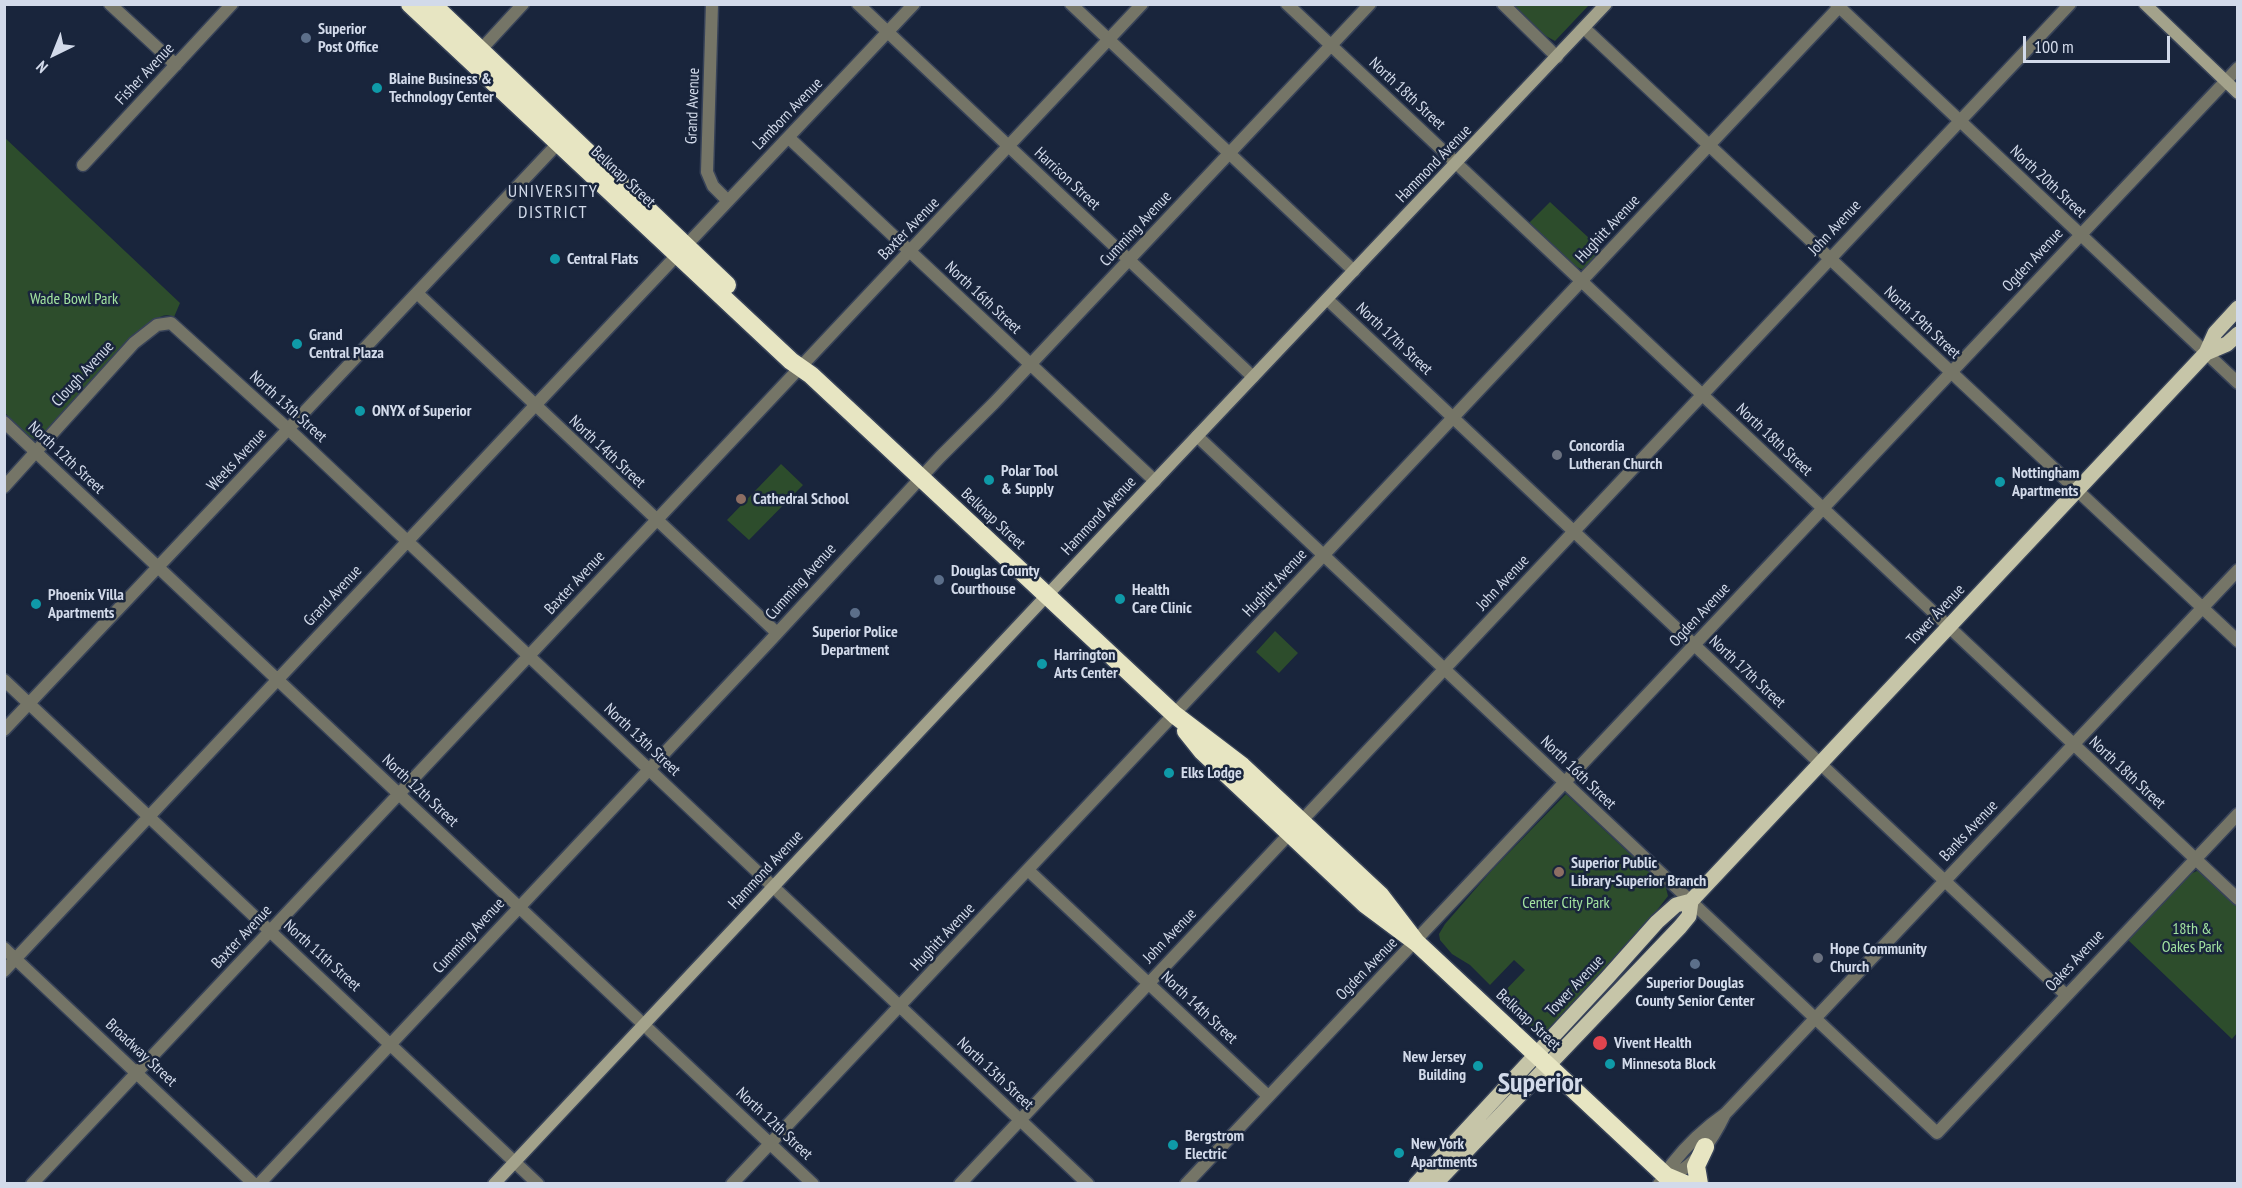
<!DOCTYPE html>
<html>
<head>
<meta charset="utf-8">
<style>
  body { margin:0 }
  #map { position:relative; width:2242px; height:1188px; overflow:hidden; background:#19253c; font-family:"PT Sans Narrow",sans-serif }
  canvas { display:block }
  .frame { position:absolute; inset:0; border:6px solid #d2daea; pointer-events:none }
  .north { position:absolute; left:24px; top:24px; width:60px; height:60px; -webkit-text-stroke:4px #19253c; paint-order:stroke; rotate:223deg; font-size:16px; font-weight:700; line-height:24px; text-align:center; color:#d2daea }
  .north::after { content:''; display:block; margin:auto; width:21px; height:27px; background:#d2daea; clip-path:polygon(50% 0,100% 100%,50% 72%,0 100%) }
  .scale { position:absolute; left:2023px; top:36px; width:147px; height:27px; box-sizing:border-box; border:3px solid #d2daea; border-top:0; padding-left:8px; font-size:18px; line-height:21px; white-space:nowrap; color:#d2daea; -webkit-text-stroke:4px #19253c; paint-order:stroke }
</style>
</head>
<body>
<div id="map">
<canvas width="2242" height="1188"></canvas>
<div class="frame"></div>
<div class="north">N</div>
<div class="scale">100 m</div>
</div>
<script>
const c = document.querySelector('canvas').getContext('2d');
c.lineJoin = 'round';
function paint(path, color) {
  c.fillStyle = color;
  c.fill(path, 'evenodd');
}
function stroke(path, color, width, dash) {
  c.strokeStyle = color;
  c.lineWidth = width;
  c.lineCap = dash ? 'butt' : 'round';
  c.setLineDash(dash || []);
  c.stroke(path);
}
function write(font, color, halo, rows, align = 'center') {
  c.font = font + ' "PT Sans Narrow",sans-serif';
  c.lineWidth = 5;
  c.setLineDash([]);
  c.textBaseline = 'middle';
  c.strokeStyle = halo;
  c.fillStyle = color;
  for (const [text, x, y, turn = 0] of rows) {
    c.save();
    c.translate(x, y);
    c.rotate((+turn || 0) * Math.PI / 180);
    c.textAlign = isNaN(turn) ? turn : align;
    if (halo) c.strokeText(text, 0, 0);
    c.fillText(text, 0, 0);
    c.restore();
  }
}
const green = new Path2D(`
  M1512,5H1589L1555,41L1544,35Z
  M4,137L180,303L174,317C162,311 152,322 143,330L42,436L34,439L29,437L5,413Z
  M1550,202L1603,251L1583,270L1575,266L1529,223Z
  M781,464L803,485L749,540L727,520Z
  M1275,631L1298,653L1279,673L1256,652Z
  M1566,794L1663,885L1666,888L1668,896L1640,932L1552,1026C1534,1042 1511,1010 1499,997L1525,970L1514,960L1490,985L1470,965L1452,954L1440,940L1439,934L1445,924L1492,870Z
  M2197,871L2201,872L2237,907V1033L2232,1039L2128,940L2188,875Z`);
const street = new Path2D(`
  M110,4L176,65
  M712,4L707,172L713,186L728,201
  M858,4L1253,377
  M1071,4L1354,271
  M1287,4L2238,899
  M1503,4L1557,57
  M1836,4L2238,383
  M1584,28L2238,641
  M476,55L523,4
  M789,138L1155,481
  M83,165L232,4
  M417,293L777,633
  M1327,299L2066,995
  M4,422L813,1184
  M1197,436L1937,1133L2238,814
  M4,487L134,343L157,325L171,323L298,438L1088,1184
  M4,680L538,1184
  M4,730L564,137
  M1028,870L1268,1096
  M4,948L254,1184
  M4,971L527,414L914,4
  M1666,1176C1693,1172 1714,1137 1725,1114
  M32,1184L1142,4
  M259,1184L769,642L940,457L994,403L1370,4
  M732,1184L1842,4
  M960,1184L2070,4
  M1186,1184L2238,68
  M1659,1184C1665,1177 1667,1170 1672,1164C1687,1145 1705,1128 1725,1114L2238,570`);
const secondary = new Path2D(`
  M2145,4L2238,93
  M494,1184L1129,508L1606,4`);
const primary = new Path2D(`
  M2206,353L2215,333L2238,308
  M1416,1184L1607,978L1657,922L1676,905L1691,901
  M1435,1184L1680,927L1689,916L1691,901L2206,353L2227,344L2238,334`);
const highway = new Path2D(`
  M410,4L791,361L811,375L1175,715L1242,766L1380,895L1416,942
  M432,4L727,285
  M1186,731L1202,751L1365,904L1416,942L1666,1176L1685,1184
  M1699,1184L1696,1166L1705,1147`);
const markers = [
  [306,38,6,"#5c6f8a"],
  [377,88,6,"#0f9aa8"],
  [555,259,6,"#0f9aa8"],
  [297,344,6,"#0f9aa8"],
  [360,411,6,"#0f9aa8"],
  [1557,455,6,"#6b7280"],
  [989,480,6,"#0f9aa8"],
  [2000,482,6,"#0f9aa8"],
  [741,499,6,"#8d6e63"],
  [939,580,6,"#5c6f8a"],
  [1120,599,6,"#0f9aa8"],
  [36,604,6,"#0f9aa8"],
  [855,613,6,"#5c6f8a"],
  [1042,664,6,"#0f9aa8"],
  [1169,773,6,"#0f9aa8"],
  [1559,872,6,"#8d6e63"],
  [1818,958,6,"#6b7280"],
  [1695,964,6,"#5c6f8a"],
  [1600,1043,8,"#e0444e"],
  [1610,1064,6,"#0f9aa8"],
  [1478,1066,6,"#0f9aa8"],
  [1173,1145,6,"#0f9aa8"],
  [1399,1153,6,"#0f9aa8"]
];
const poiNames = [
  ["Superior",318,29],
  ["Post Office",318,47],
  ["Blaine Business &",389,79],
  ["Technology Center",389,97],
  ["Central Flats",567,259],
  ["Grand",309,335],
  ["Central Plaza",309,353],
  ["ONYX of Superior",372,411],
  ["Concordia",1569,446],
  ["Lutheran Church",1569,464],
  ["Polar Tool",1001,471],
  ["& Supply",1001,489],
  ["Nottingham",2012,473],
  ["Apartments",2012,491],
  ["Cathedral School",753,499],
  ["Douglas County",951,571],
  ["Courthouse",951,589],
  ["Health",1132,590],
  ["Care Clinic",1132,608],
  ["Phoenix Villa",48,595],
  ["Apartments",48,613],
  ["Superior Police",855,632,"center"],
  ["Department",855,650,"center"],
  ["Harrington",1054,655],
  ["Arts Center",1054,673],
  ["Elks Lodge",1181,773],
  ["Superior Public",1571,863],
  ["Library-Superior Branch",1571,881],
  ["Hope Community",1830,949],
  ["Church",1830,967],
  ["Superior Douglas",1695,983,"center"],
  ["County Senior Center",1695,1001,"center"],
  ["Vivent Health",1614,1043],
  ["New Jersey",1466,1057,"right"],
  ["Building",1466,1075,"right"],
  ["Minnesota Block",1622,1064],
  ["Bergstrom",1185,1136],
  ["Electric",1185,1154],
  ["New York",1411,1144],
  ["Apartments",1411,1162]
];
const streetNames = [
  ["Fisher Avenue",145,74,-47],
  ["North 18th Street",1407,94,43],
  ["Grand Avenue",693,106,-88],
  ["Lamborn Avenue",788,114,-46],
  ["Hammond Avenue",1434,164,-46],
  ["Belknap Street",623,177,43],
  ["Harrison Street",1067,179,43],
  ["North 20th Street",2048,182,43],
  ["John Avenue",1835,228,-47],
  ["Baxter Avenue",909,229,-46],
  ["Cumming Avenue",1136,229,-47],
  ["Hughitt Avenue",1608,229,-47],
  ["Ogden Avenue",2033,260,-47],
  ["North 16th Street",983,298,43],
  ["North 19th Street",1922,323,43],
  ["North 17th Street",1394,339,43],
  ["Clough Avenue",83,374,-47],
  ["North 13th Street",288,407,42],
  ["North 18th Street",1774,440,43],
  ["North 14th Street",607,452,43],
  ["North 12th Street",66,458,43],
  ["Weeks Avenue",237,460,-47],
  ["Hammond Avenue",1099,516,-47],
  ["Belknap Street",993,519,43],
  ["Cumming Avenue",801,582,-48],
  ["Baxter Avenue",575,583,-47],
  ["Hughitt Avenue",1275,583,-47],
  ["John Avenue",1503,583,-47],
  ["Grand Avenue",333,596,-47],
  ["Ogden Avenue",1700,615,-47],
  ["Tower Avenue",1936,615,-47],
  ["North 17th Street",1747,672,43],
  ["North 13th Street",642,740,43],
  ["North 16th Street",1578,773,44],
  ["North 18th Street",2127,773,43],
  ["North 12th Street",420,791,43],
  ["Banks Avenue",1969,831,-47],
  ["Hammond Avenue",766,870,-47],
  ["Cumming Avenue",469,936,-47],
  ["John Avenue",1170,936,-46],
  ["Baxter Avenue",242,937,-47],
  ["Hughitt Avenue",943,937,-47],
  ["North 11th Street",322,956,42],
  ["Oakes Avenue",2075,961,-47],
  ["Ogden Avenue",1367,969,-46],
  ["Tower Avenue",1575,986,-47],
  ["North 14th Street",1199,1008,43],
  ["Belknap Street",1528,1020,43],
  ["Broadway Street",141,1053,43],
  ["North 13th Street",995,1074,43],
  ["North 12th Street",774,1124,43]
];
const parkNames = [
  ["Wade Bowl Park",74,299],
  ["Center City Park",1566,903],
  ["18th &",2192,929],
  ["Oakes Park",2192,947]
];
const neighbourhoodNames = [
  ["UNIVERSITY",553,192],
  ["DISTRICT",553,213]
];
const townNames = [
  ["Superior",1540,1084]
];
paint(green, '#2d4d2c');
stroke(street, '#374258', 15);
stroke(secondary, '#374258', 15);
stroke(primary, '#374258', 18);
stroke(highway, '#374258', 21);
stroke(street, '#757567', 12);
stroke(secondary, '#a3a28b', 12);
stroke(primary, '#c6c5a8', 15);
stroke(highway, '#e7e5c2', 18);
for (const [x, y, r, color] of markers) {
  const dot = new Path2D();
  dot.arc(x, y, r, 0, 2 * Math.PI);
  c.fillStyle = color;
  c.fill(dot);
  stroke(dot, '#19253c', 2);
}
write('bold 16px', '#d2daea', '#19253c', poiNames, 'left');
write('16px', '#d2daea', '#19253c', streetNames);
write('16px', '#a2e2a0', '#19253c', parkNames);
c.letterSpacing = '1.5px';
write('18px', '#d2daea', '#19253c', neighbourhoodNames);
c.letterSpacing = '0px';
write('bold 28px', '#d2daea', '#19253c', townNames);
</script>
</body>
</html>
